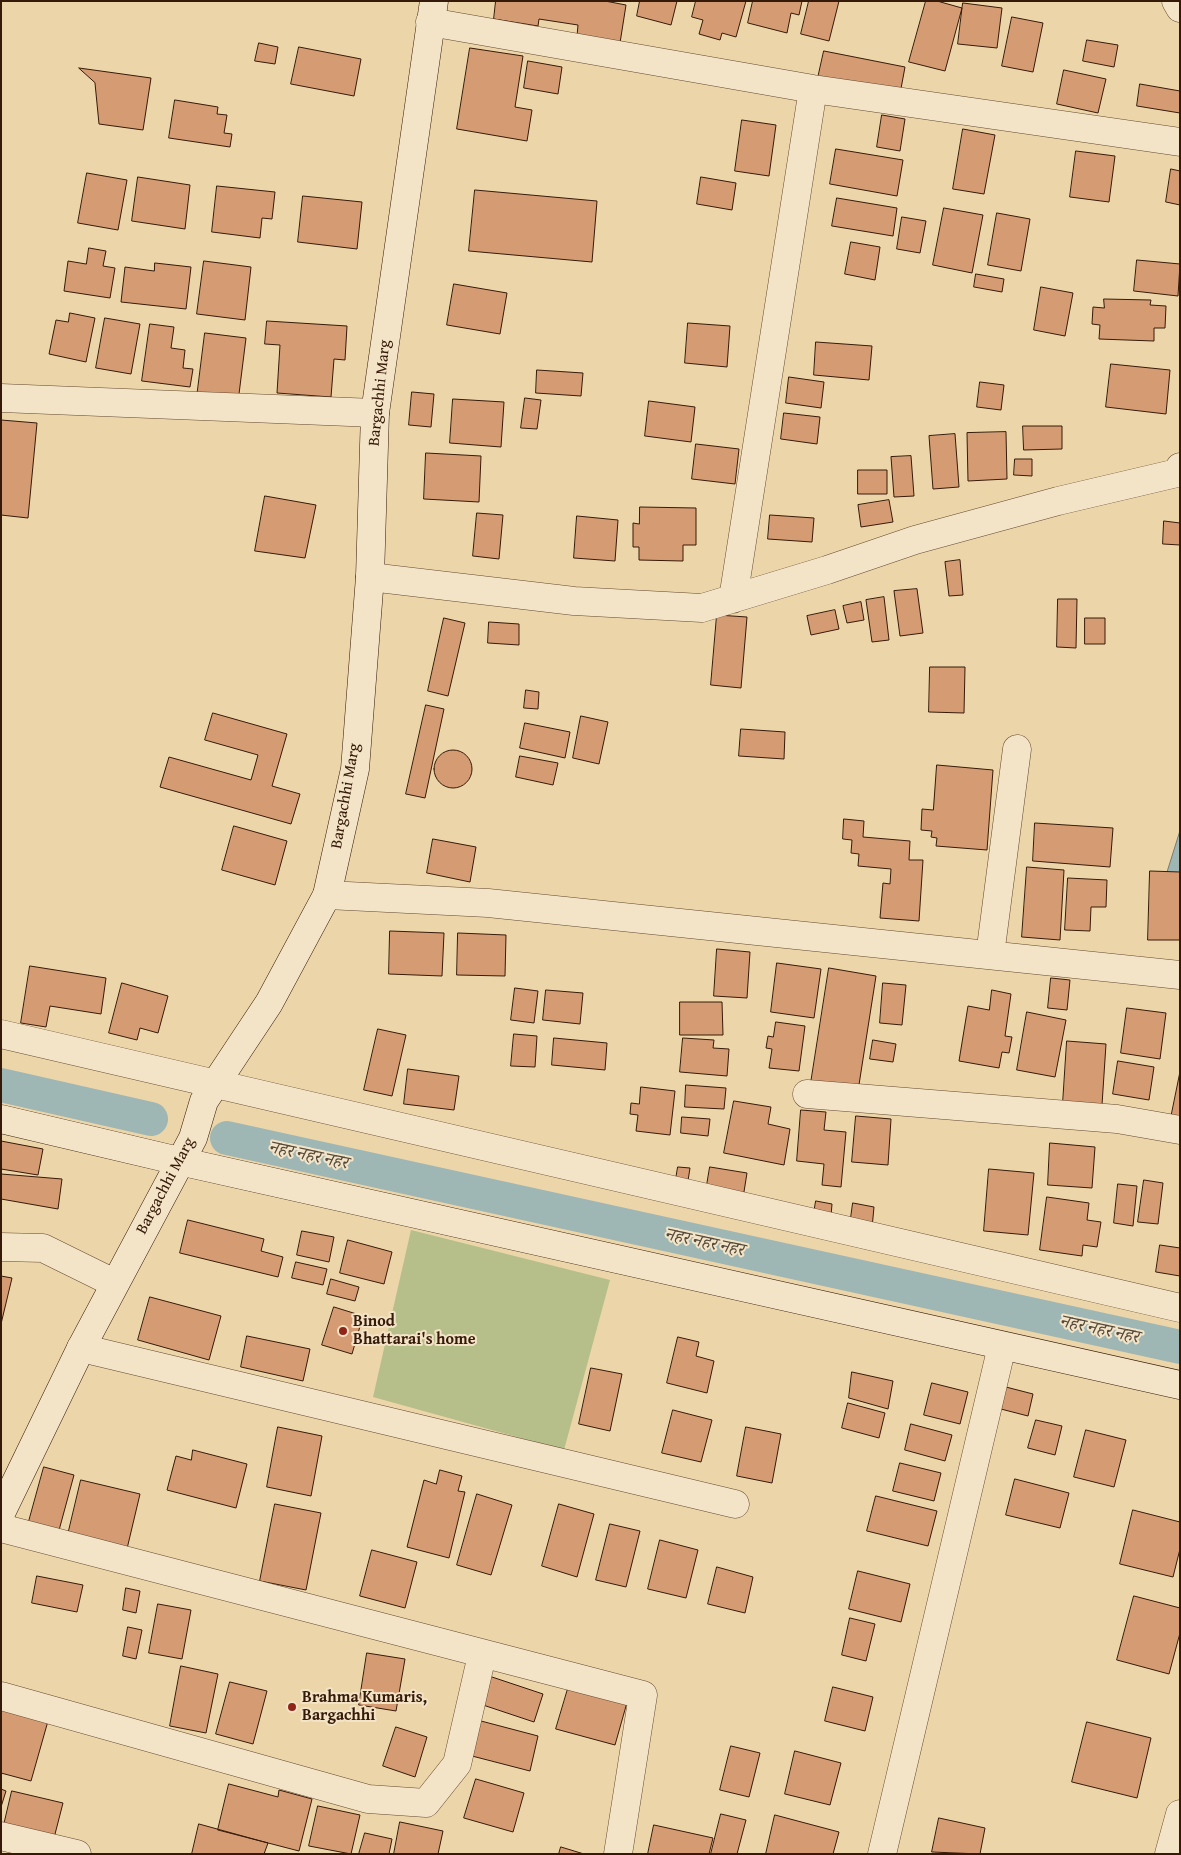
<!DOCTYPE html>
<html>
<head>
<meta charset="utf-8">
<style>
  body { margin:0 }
  #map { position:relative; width:1181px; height:1855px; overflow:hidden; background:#ecd5a9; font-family:"Gentium Book Plus",serif }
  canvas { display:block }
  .frame { position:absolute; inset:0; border:2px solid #361a09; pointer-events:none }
</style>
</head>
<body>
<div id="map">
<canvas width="1181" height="1855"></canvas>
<div class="frame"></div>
</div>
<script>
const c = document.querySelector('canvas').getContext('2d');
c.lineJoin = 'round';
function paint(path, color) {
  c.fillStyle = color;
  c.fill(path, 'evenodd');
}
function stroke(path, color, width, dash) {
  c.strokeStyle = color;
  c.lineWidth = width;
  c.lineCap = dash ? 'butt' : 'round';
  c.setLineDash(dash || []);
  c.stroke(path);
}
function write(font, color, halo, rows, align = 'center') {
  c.font = font + ' "Gentium Book Plus","Noto Serif Devanagari",serif';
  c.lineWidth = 4;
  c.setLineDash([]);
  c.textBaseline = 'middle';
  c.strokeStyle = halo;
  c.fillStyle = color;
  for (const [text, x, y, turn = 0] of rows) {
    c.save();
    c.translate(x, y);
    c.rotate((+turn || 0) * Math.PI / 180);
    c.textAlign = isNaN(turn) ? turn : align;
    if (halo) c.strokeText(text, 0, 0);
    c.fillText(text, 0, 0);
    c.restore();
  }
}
const green = new Path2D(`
  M411,1230L610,1280L564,1450L373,1397Z`);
const water = new Path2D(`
  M1180,831V922L1162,889Z`);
const canal = new Path2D(`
  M1,1085L151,1119
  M227,1138L1180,1347`);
const building = new Path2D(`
  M496,1H605L626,5L620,43L577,36L578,25L539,19L538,26L494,19Z
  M640,1H677L671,25L637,16Z
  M696,1H746L736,37L722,33L720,40L699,34L703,20L692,17Z
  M753,1H802L799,15L791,13L787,33L748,23Z
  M809,1H839L829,41L801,34Z
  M926,1H937L962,8L945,71L909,62Z
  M963,3L1002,8L997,48L958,44Z
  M1012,17L1043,23L1033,72L1002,66Z
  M1087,40L1118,45L1114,67L1083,61Z
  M259,43L278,47L275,64L255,61Z
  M299,47L361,59L354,96L291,84Z
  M470,48L523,56L515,107L532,110L527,141L457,129Z
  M824,51L905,67L900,94L818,78Z
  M528,61L562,67L558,94L524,88Z
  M79,68L151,78L143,130L99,124L95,83Z
  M1064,70L1106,79L1098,113L1057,104Z
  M1140,84L1180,91V113L1137,106Z
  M175,100L218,107L217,114L227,115L224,133L232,134L230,147L169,138Z
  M882,115L905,119L900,151L877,147Z
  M742,120L776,125L769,176L735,171Z
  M963,129L995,135L984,194L953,189Z
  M836,149L903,160L897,196L830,184Z
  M1076,151L1115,156L1109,202L1070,197Z
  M1171,169L1180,171V205L1166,202Z
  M87,173L127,180L118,230L78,223Z
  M138,177L190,185L185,229L132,221Z
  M701,177L736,183L732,210L697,204Z
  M217,186L275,192L272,219L262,218L260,238L212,232Z
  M475,190L597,201L592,262L469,251Z
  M303,196L362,202L357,249L298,242Z
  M837,198L897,208L893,236L832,226Z
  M944,208L983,215L972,273L933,265Z
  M997,213L1030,219L1021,271L988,265Z
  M902,217L926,221L920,253L897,249Z
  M851,242L880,247L875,280L845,274Z
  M89,248L106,251L103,266L115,268L110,298L64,291L68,261L86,264Z
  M1137,260L1180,264L1178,296L1134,291Z
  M204,261L251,267L245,320L197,314Z
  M155,263L191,267L186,309L121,302L125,267L154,271Z
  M976,274L1004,279L1002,292L974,287Z
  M454,284L507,293L500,334L447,325Z
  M1041,287L1073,293L1065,336L1034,330Z
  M1104,299L1151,300L1150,305L1166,306L1165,328H1154V341L1099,339L1100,325L1092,324L1093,307L1104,308Z
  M70,313L95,318L86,362L49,354L56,320L68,322Z
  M105,318L140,324L131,374L96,368Z
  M267,321L347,326L345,360L334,359L331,397L277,393L280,345L265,344Z
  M688,323L730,326L727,367L685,363Z
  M150,324L174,327L171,348L185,350L183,368L193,369L190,387L142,381Z
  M205,333L246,338L238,402L197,397Z
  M816,342L872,346L869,380L814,375Z
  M1111,364L1170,370L1166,414L1106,407Z
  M537,370L583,373L581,396L536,393Z
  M789,377L824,382L821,408L786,403Z
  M980,382L1004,385L1001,410L977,407Z
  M412,392L434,394L431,427L409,425Z
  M525,398L541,400L537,429L521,428Z
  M453,399L504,402L501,447L450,443Z
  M649,401L695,407L691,442L645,436Z
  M784,413L820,417L817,444L781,439Z
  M1,420L37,423L28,518L1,515Z
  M1023,426H1062V449L1024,450Z
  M1006,432L1007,479L968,481L967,433Z
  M955,434L959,487L933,489L929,436Z
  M696,444L739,449L735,484L692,479Z
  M426,453L481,456L479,502L424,499Z
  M911,456L914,496L894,497L891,457Z
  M1015,459H1032V476L1014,475Z
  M858,470H887V494H858Z
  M265,496L316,505L305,558L255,551Z
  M889,500L893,522L861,527L858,505Z
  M640,507L696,508V545H683V561L639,560V547H633V523L639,524Z
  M477,513L503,515L499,559L473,556Z
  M770,515L814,518L812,542L768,539Z
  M577,516L618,520L615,561L574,558Z
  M1164,521L1180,523V545L1163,544Z
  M960,560L963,595L949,596L945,562Z
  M917,589L923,633L900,636L894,591Z
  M884,597L889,640L872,642L866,600Z
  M1058,599H1077L1076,648L1057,647Z
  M861,602L864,620L847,623L843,606Z
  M835,610L839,629L811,635L807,616Z
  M717,615L747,617L741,688L711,685Z
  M444,618L465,623L448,696L428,691Z
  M1085,618H1105V644H1085Z
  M489,622L519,624V645L488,643Z
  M930,667H965L964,713L929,712Z
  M526,690L539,692L538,709L524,708Z
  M426,705L444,709L425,798L406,794Z
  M213,713L287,734L272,786L300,794L291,824L160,787L169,757L251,780L258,755L205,740Z
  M581,716L608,722L599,764L573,758Z
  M525,723L570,732L565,758L520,748Z
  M741,729L785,732L784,759L739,756Z
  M434 769a19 19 0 1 1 38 0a19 19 0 1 1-38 0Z
  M520,756L558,763L553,785L516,777Z
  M937,765L993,770L987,850L936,846L937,838L931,837L932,831L921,830L922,809L933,810Z
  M844,819L864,821L863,837L910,841L909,860H923L919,921L880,918L883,883L890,884L891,869L858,866L859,854L851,853L852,840L843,839Z
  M1035,823L1113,828L1110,867L1033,861Z
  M234,826L287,841L275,885L222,870Z
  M433,839L476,847L470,882L427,873Z
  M1027,867L1064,870L1060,940L1022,937Z
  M1150,871L1180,872V940H1148Z
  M1068,878L1107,880L1106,907H1091L1090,931L1065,930Z
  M390,931L444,933L442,976L389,974Z
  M458,933L506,935L505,976L457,975Z
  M717,949L750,952L747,998L714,996Z
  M777,963L821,969L814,1018L771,1012Z
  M30,966L106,978L101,1014L50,1006L46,1027L21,1023Z
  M829,968L876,976L858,1091L811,1083Z
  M1051,978L1070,980L1067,1010L1048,1008Z
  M122,983L168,996L158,1033L140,1028L137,1040L109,1033Z
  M883,983L906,985L902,1025L880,1023Z
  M515,988L538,991L534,1023L511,1020Z
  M546,990L583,993L580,1024L543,1020Z
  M992,990L1011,994L1005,1036L1012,1037L1009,1053L1002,1052L999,1068L959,1061L968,1006L989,1010Z
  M680,1002H722L723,1035H680Z
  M1127,1008L1166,1013L1160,1059L1121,1053Z
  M1027,1012L1066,1020L1055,1077L1017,1070Z
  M776,1022L805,1026L799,1071L769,1068L772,1049L766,1048L768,1036L773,1037Z
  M378,1029L406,1035L392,1096L364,1090Z
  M514,1034L537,1036L535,1067L511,1066Z
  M554,1038L607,1043L605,1070L552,1065Z
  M683,1038L714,1040L713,1048L729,1049L727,1076L680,1072Z
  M873,1040L896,1044L893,1062L870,1059Z
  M1067,1041L1106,1044L1102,1105L1063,1103Z
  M1118,1061L1154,1067L1149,1100L1113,1094Z
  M408,1069L459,1076L454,1110L404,1104Z
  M1180,1072V1120L1171,1118Z
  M686,1085L726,1088L724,1109L685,1107Z
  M641,1087L675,1091L670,1135L636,1131L638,1115L630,1114L631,1103L639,1104Z
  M734,1101L771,1107L768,1124L790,1129L784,1165L724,1153Z
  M801,1110L826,1112L824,1130L846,1132L841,1187L822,1185L824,1164L797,1161Z
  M856,1116L891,1119L888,1165L852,1162Z
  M682,1117L710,1119L708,1136L681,1133Z
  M1,1141L43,1149L38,1175L1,1169Z
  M1050,1143L1095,1147L1092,1188L1048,1185Z
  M678,1167L690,1168L687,1187L675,1185Z
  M710,1167L747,1173L743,1198L706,1191Z
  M989,1169L1034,1173L1028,1235L984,1231Z
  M1,1174L62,1179L58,1209L1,1199Z
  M1144,1180L1163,1183L1158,1224L1138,1222Z
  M1118,1184L1137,1186L1133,1226L1114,1223Z
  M1047,1197L1089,1203L1087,1220L1101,1222L1097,1247L1083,1245L1082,1256L1040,1250Z
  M816,1201L832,1204L831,1216L814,1213Z
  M853,1203L874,1207L872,1228L850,1225Z
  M188,1220L264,1239L261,1251L283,1257L278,1277L180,1253Z
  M302,1231L334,1237L329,1262L297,1255Z
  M348,1240L392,1252L384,1284L340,1273Z
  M1160,1245L1180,1248V1276L1156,1272Z
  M296,1262L327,1269L323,1285L292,1278Z
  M1,1276L12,1278L1,1324Z
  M331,1279L359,1287L355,1301L327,1294Z
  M150,1297L221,1316L209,1360L138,1340Z
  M334,1307L363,1316L352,1354L322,1345Z
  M247,1336L310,1349L303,1381L241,1367Z
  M678,1337L699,1342L696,1356L714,1361L707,1393L667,1383Z
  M591,1368L622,1374L610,1431L579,1424Z
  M852,1372L893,1381L888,1409L849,1398Z
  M932,1383L968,1392L960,1424L924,1415Z
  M1002,1386L1033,1394L1028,1416L997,1408Z
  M848,1403L885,1413L879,1438L842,1428Z
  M673,1410L712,1420L701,1462L662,1453Z
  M1036,1420L1062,1426L1055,1455L1028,1448Z
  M911,1424L952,1435L945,1461L905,1450Z
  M278,1427L322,1436L311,1496L267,1487Z
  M746,1427L781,1434L772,1483L737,1476Z
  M1086,1430L1126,1440L1114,1487L1074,1477Z
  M193,1450L247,1464L236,1508L167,1490L176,1456L191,1460Z
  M900,1463L941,1473L934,1501L893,1491Z
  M44,1467L74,1475L58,1534L28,1525Z
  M440,1470L462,1476L458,1491L465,1492L449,1558L407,1547L424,1480L436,1484Z
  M1015,1479L1069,1493L1060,1528L1006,1515Z
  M81,1480L140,1494L126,1553L67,1539Z
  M477,1494L512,1505L491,1575L457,1565Z
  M876,1496L937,1511L928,1546L867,1531Z
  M275,1504L321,1513L306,1590L260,1581Z
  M559,1504L594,1514L577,1577L542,1566Z
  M1133,1510L1180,1522V1549L1173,1577L1120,1564Z
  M610,1524L640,1531L626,1587L596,1580Z
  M660,1540L698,1550L686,1598L648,1589Z
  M372,1550L417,1562L405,1608L360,1596Z
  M717,1567L753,1577L745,1613L708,1604Z
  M858,1571L910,1584L901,1622L849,1609Z
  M37,1576L83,1585L77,1612L32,1603Z
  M126,1588L140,1591L136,1613L123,1610Z
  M1134,1596L1180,1608V1633L1169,1674L1117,1660Z
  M158,1604L191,1610L182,1659L149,1653Z
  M850,1618L875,1624L866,1661L842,1655Z
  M128,1627L142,1630L136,1659L123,1656Z
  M367,1653L405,1659L396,1711L359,1705Z
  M181,1666L218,1674L206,1733L170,1726Z
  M489,1676L543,1694L534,1722L480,1704Z
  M230,1682L267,1691L253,1744L216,1734Z
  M570,1682L628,1699L615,1745L556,1729Z
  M833,1687L873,1697L865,1731L825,1721Z
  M1,1708L48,1721L31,1781L1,1773Z
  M481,1721L538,1736L530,1771L472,1756Z
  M1087,1722L1151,1738L1137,1798L1072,1782Z
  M396,1727L427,1737L415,1777L383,1766Z
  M731,1746L760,1753L749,1797L720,1790Z
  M795,1751L841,1763L830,1805L785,1794Z
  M476,1779L524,1793L513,1832L464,1818Z
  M229,1784L278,1797L279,1790L312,1799L299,1851L218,1830Z
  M1,1789L6,1791L1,1807Z
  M12,1791L63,1803L54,1838L4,1825Z
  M318,1806L360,1815L351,1854L309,1846Z
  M721,1814L746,1820L737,1854H711Z
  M775,1815L839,1832L833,1854H766Z
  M939,1818L985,1828L980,1854L932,1852Z
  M400,1822L443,1831L438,1854H394Z
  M199,1824L268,1843L264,1854H192Z
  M654,1825L713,1838L709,1854H648Z
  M365,1833L392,1839L389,1854H359Z
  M561,1847L584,1854H559Z`);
const street = new Path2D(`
  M1176,1L1180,8
  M430,22L813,89L1180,142
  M1,398L375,413
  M370,577L574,601L702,608L827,570L915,540L1058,501L1177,473L1180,467
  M733,599L813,89
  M327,895L488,903L1180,975
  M990,955L1017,749
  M1,1034L1180,1308
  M807,1094L1117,1119L1180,1130
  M1,1247L43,1248L114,1283
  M81,1348L735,1504
  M1,1528L643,1695L618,1854
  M1,1696L368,1799L426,1803L457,1764L482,1655
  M1,1836L77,1854
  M882,1854L1002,1346
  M1169,1854L1180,1814`);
const secondary = new Path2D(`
  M1,1119L179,1161L1180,1385
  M1,1513L81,1348L193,1138L204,1101L269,1003L327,895L355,769L370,577L375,413L434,1`);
const markers = [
  [343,1331,5,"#8f2418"],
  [292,1707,5,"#8f2418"]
];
const streetNames = [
  ["Bargachhi Marg",380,393,-84],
  ["Bargachhi Marg",346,796,-80],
  ["Bargachhi Marg",166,1186,-62]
];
const poiNames = [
  ["Binod",353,1322],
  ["Bhattarai's home",353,1340],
  ["Brahma Kumaris,",302,1698],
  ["Bargachhi",302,1716]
];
const waterNames = [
  ["नहर नहर नहर",308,1156,12],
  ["नहर नहर नहर",704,1243,12],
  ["नहर नहर नहर",1099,1330,12]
];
paint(green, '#b6be8a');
paint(water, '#9eb6b4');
stroke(water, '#747870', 1);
stroke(canal, '#9eb6b4', 34);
paint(building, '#d59c74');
stroke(building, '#361a09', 1);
stroke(street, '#644931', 29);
stroke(secondary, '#361a09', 29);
stroke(street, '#f3e4c7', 28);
stroke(secondary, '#f3e4c7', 28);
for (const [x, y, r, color] of markers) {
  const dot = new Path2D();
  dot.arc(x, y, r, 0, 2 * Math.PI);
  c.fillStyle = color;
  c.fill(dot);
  stroke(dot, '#f3e4c7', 2);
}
write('16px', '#361a09', '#f3e4c7', streetNames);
write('bold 16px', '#361a09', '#f3e4c7', poiNames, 'left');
write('italic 18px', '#55493c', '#f3e4c7', waterNames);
</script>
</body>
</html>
